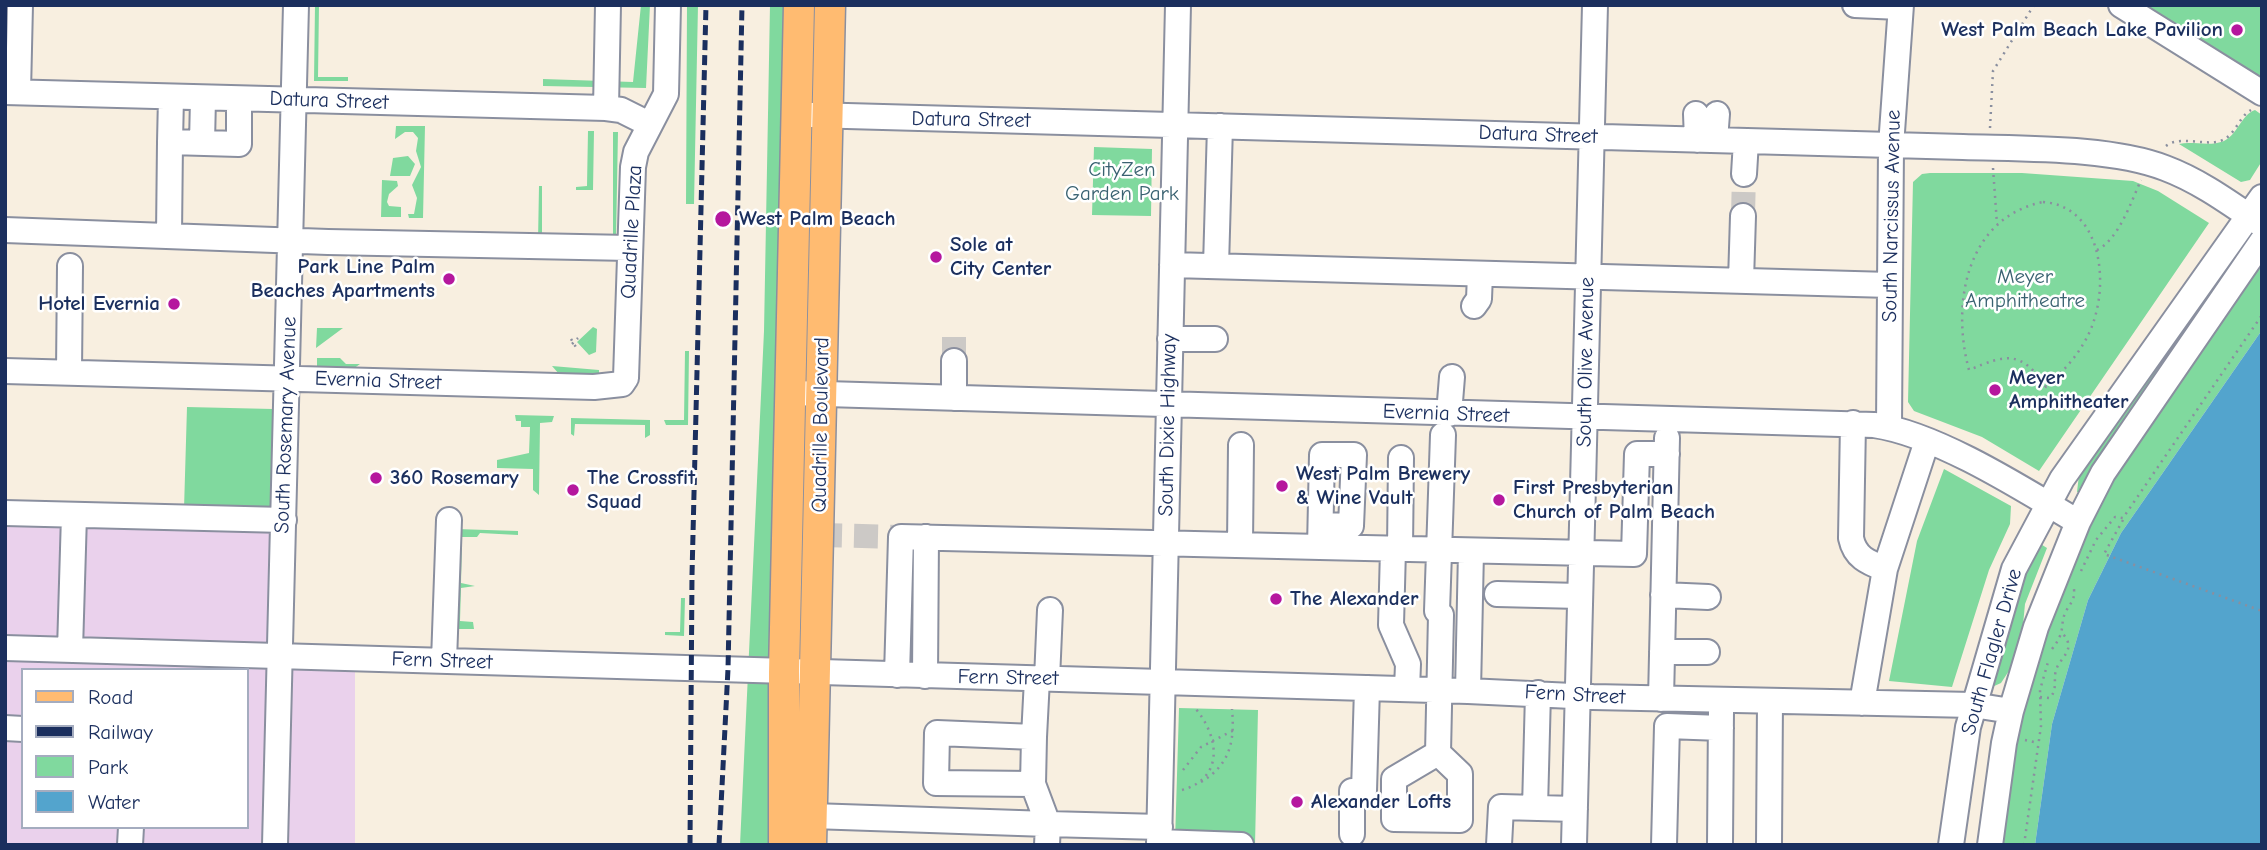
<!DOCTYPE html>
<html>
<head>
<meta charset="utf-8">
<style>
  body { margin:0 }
  #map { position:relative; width:2267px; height:850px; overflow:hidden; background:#f8efe0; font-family:"Comic Neue",sans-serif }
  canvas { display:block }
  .frame { position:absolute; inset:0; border:7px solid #1b2f5e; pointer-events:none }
  .legend { position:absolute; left:21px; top:668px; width:228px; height:161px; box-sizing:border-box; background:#fff; border:2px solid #a4acbf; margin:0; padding:9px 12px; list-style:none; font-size:21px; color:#1b2f5e }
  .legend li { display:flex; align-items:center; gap:14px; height:35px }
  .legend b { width:35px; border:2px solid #a4acbf }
</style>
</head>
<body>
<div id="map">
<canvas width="2267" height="850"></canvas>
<div class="frame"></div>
<ul class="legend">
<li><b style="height:9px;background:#ffbb71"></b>Road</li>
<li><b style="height:9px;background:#1b2f5e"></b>Railway</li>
<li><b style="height:19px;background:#80d99e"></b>Park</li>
<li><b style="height:19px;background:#53a4cd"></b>Water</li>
</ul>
</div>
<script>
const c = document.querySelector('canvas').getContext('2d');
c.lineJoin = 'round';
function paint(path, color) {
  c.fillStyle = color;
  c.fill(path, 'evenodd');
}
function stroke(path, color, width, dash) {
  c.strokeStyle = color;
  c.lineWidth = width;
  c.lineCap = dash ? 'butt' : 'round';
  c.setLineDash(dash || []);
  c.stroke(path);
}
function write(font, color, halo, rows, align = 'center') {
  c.font = font + ' "Comic Neue",sans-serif';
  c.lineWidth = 5;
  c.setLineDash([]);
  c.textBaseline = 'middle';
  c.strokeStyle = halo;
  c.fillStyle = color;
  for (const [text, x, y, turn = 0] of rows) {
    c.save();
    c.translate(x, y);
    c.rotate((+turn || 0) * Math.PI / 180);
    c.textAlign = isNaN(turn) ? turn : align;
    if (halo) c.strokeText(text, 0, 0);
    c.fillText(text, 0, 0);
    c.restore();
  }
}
const built = new Path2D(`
  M5,516L276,524L273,667L355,668V845H5ZM23,670H247V827H23Z`);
const green = new Path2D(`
  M315,5H319L318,77H348V81H314Z
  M641,5H650L646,88L543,86V79L633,82Z
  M687,5H698L694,204H686Z
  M770,5H790L774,845H740L764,331Z
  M2133,5H2262V87Z
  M2255,110L2262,115V161L2250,180L2241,182L2179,144C2192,141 2210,147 2224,141C2238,134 2241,115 2255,110Z
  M396,126H425L423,218H409L408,214H414L417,198L412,185L421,167L416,151L418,138L413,132H405L395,139Z
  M588,131H594L593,190H576V187L587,186Z
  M613,132H618L616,238L538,241L539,186H542V235L613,237Z
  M1094,147L1152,149L1151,216L1092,215Z
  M408,156L415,164L410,176H390L393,158Z
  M1930,173H2022L2133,181L2158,191L2209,223L2039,471L1982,437L1914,411L1908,402L1913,182L1922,174Z
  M382,180L397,181L398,186L389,194L387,202L389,206L401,207V217H381Z
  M2262,260V330L2121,533L2088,600L2052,724L2035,845H2001L2021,713L2052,606L2100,500Z
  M593,327L597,329L596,352L589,355L577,342Z
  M317,328H343L316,348Z
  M2173,338L2159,373L2084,492H2077L2079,475Z
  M685,351H689L688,425H666L664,420H684Z
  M317,358H340L346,364H360L353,369L317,368Z
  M552,366L599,370V376L559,374Z
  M187,407L273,409L271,511L184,509Z
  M515,415L554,416L552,422L540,423L539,495L533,490V469L497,468V460L529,453L530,427H521V421H516Z
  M571,418L650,420V435L645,438V425L575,424L574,436L571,434Z
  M1944,469L2011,506L2010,524L1989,570L1952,687L1889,681L1917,541Z
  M456,529L518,531V535L480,533L477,537H462L461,583L475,586L461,588L460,621L473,622L474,629H454Z
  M2039,543L2047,548L2025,604L2021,646L2016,660L2001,683L1992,687L2026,567Z
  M681,598H685L684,636L665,635V632H680Z
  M1179,708L1258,710L1255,845L1175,842Z`);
const water = new Path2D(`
  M2262,330V845H2035L2052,724L2088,600L2121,533Z`);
const minorTunnel = new Path2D(`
  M1743,216L1744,174
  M954,361V326
  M818,535L901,537`);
const path = new Path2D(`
  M1990,128L1993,71L2034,5
  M2166,146C2180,135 2204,146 2220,141C2236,136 2238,117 2251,110
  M1993,168L1997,224
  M2043,202C2098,206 2108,273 2095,317C2087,346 2067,368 2046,387C2021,350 2007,354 1969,370C1951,304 1966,218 2043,202Z
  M2097,250C2119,239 2131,202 2141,180
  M571,339L577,349
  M572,344L578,338
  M2123,520L2104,554L2262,611
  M2081,571L2096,540L2115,517L2123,518L2262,315
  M2052,649C2067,630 2059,625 2066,611C2071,602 2075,600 2074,589
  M2040,697L2050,698C2058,688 2053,681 2056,670C2060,657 2077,650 2063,634
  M2025,740L2038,743
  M1183,770L1201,747L1234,730
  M1201,782C1230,765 1235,741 1232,709
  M1182,790C1225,778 1219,736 1195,708
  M2024,845L2041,726L2040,690L2048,662`);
const minor = new Path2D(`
  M1855,5L1900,7
  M2121,5L2262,93
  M5,92L606,108L621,110L649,124
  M18,92L20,5
  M171,97L170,142L239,144V99
  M606,108L608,5
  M1696,114L1697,140
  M811,115L1963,147C2022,149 2111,147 2165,168C2200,181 2231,204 2262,225
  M1715,140L1717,114
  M202,143L203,98
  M1744,174L1746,141
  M5,230L328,242L630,248
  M169,235L170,142
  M1172,265L1890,285
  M1216,266L1220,126
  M1741,281L1743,216
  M1474,306L1479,299L1480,274
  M1170,339H1215
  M954,361V398
  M5,371L594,387L622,384L626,378L633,167L636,152L666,94L668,5
  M69,372L70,266
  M792,393L1874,425C1937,434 2023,489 2078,522
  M1449,414L1452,377
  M1853,423L1851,538C1855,557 1867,562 1885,569
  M1889,427L1891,146L1901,5
  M5,513L284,520
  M1240,545L1241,445
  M1320,547L1634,554L1637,454H1667
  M1393,549L1391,625L1408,664L1407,689
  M1400,549L1401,458
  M1497,594L1580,596
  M1663,595L1708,597
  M5,648L1468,691L1593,697L1973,705L2011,711
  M70,650L74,515
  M1662,652H1707
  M444,661L449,520
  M897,675L901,537L1320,547L1322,455H1354L1351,526L1321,525
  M925,676L926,537
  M1047,679L1050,610
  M1468,691L1471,551
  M1661,699L1667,438
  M1862,703L1885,569L1927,441
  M5,728L23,729
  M1034,737L1037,679
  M1438,753L1394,779V819L1460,820V774L1438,753L1441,615L1437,611L1443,435
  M1535,808L1538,693
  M812,816L1048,824L1033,784L936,783L937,733L1034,737L1033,784
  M1352,834V791H1364L1367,688
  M1159,842L1241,845
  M130,845L131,827
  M275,845L296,5
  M1047,845L1048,824L1160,827
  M1159,845L1178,5
  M1499,845L1501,807L1575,809
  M1574,845L1595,5
  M1664,845L1667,726L1721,728
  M1720,845L1721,711
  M1769,845L1770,701
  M1951,845L1968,727L2014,569L2062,479L2262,197
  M1990,845L2004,743L2011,711L2036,627L2078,522L2103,473L2262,241`);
const major = new Path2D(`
  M784,845V672L799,5
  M811,845L830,5`);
const rail = new Path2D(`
  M690,845L692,575L706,5
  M719,845L728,669L742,5`);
const markers = [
  [2237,30,7,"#b5179e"],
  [723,219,9,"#b5179e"],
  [936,257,7,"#b5179e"],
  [449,279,7,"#b5179e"],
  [174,304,7,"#b5179e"],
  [1995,390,7,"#b5179e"],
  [376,478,7,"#b5179e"],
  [1282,486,7,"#b5179e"],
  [573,490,7,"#b5179e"],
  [1499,500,7,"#b5179e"],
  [1276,599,7,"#b5179e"],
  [1297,802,7,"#b5179e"]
];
const poiNames = [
  ["West Palm Beach Lake Pavilion",2223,30,"right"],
  ["West Palm Beach",739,219],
  ["Sole at",950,245],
  ["City Center",950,269],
  ["Park Line Palm",435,267,"right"],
  ["Beaches Apartments",435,291,"right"],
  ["Hotel Evernia",160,304,"right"],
  ["Meyer",2009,378],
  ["Amphitheater",2009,402],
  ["West Palm Brewery",1296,474],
  ["& Wine Vault",1296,498],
  ["360 Rosemary",390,478],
  ["The Crossfit",587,478],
  ["Squad",587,502],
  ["First Presbyterian",1513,488],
  ["Church of Palm Beach",1513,512],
  ["The Alexander",1290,599],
  ["Alexander Lofts",1311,802]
];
const streetNames = [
  ["Datura Street",329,101,2],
  ["Datura Street",971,120,1],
  ["Datura Street",1538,135,2],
  ["South Narcissus Avenue",1892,216,-89],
  ["Quadrille Plaza",632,232,-87],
  ["South Olive Avenue",1586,362,-89],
  ["Evernia Street",378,381,2],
  ["Evernia Street",1446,414,2],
  ["South Rosemary Avenue",286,425,-88],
  ["Quadrille Boulevard",821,425,-89],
  ["South Dixie Highway",1168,425,-89],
  ["South Flagler Drive",1992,652,-74],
  ["Fern Street",442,661,2],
  ["Fern Street",1008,678,1],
  ["Fern Street",1575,695,3]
];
const parkNames = [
  ["CityZen",1122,170],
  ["Garden Park",1122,194],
  ["Meyer",2025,277],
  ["Amphitheatre",2025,301]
];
paint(built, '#ead1ec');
paint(green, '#80d99e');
paint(water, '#53a4cd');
stroke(minorTunnel, '#ccc9c6', 24, [24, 12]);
stroke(minor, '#8a8f9f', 28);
stroke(major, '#8a8f9f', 33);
stroke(path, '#8a8f9f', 2.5, [2, 5]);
stroke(minor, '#fff', 24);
stroke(major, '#ffbb71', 30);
stroke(rail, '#1b2f5e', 5, [10, 5]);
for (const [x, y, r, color] of markers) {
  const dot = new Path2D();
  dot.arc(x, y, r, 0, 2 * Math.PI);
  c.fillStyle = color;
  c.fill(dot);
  stroke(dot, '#fff', 2.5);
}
write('bold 21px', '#1b2f5e', '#fff', poiNames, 'left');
write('21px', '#1b2f5e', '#fff', streetNames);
write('21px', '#396271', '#fff', parkNames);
</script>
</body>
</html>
